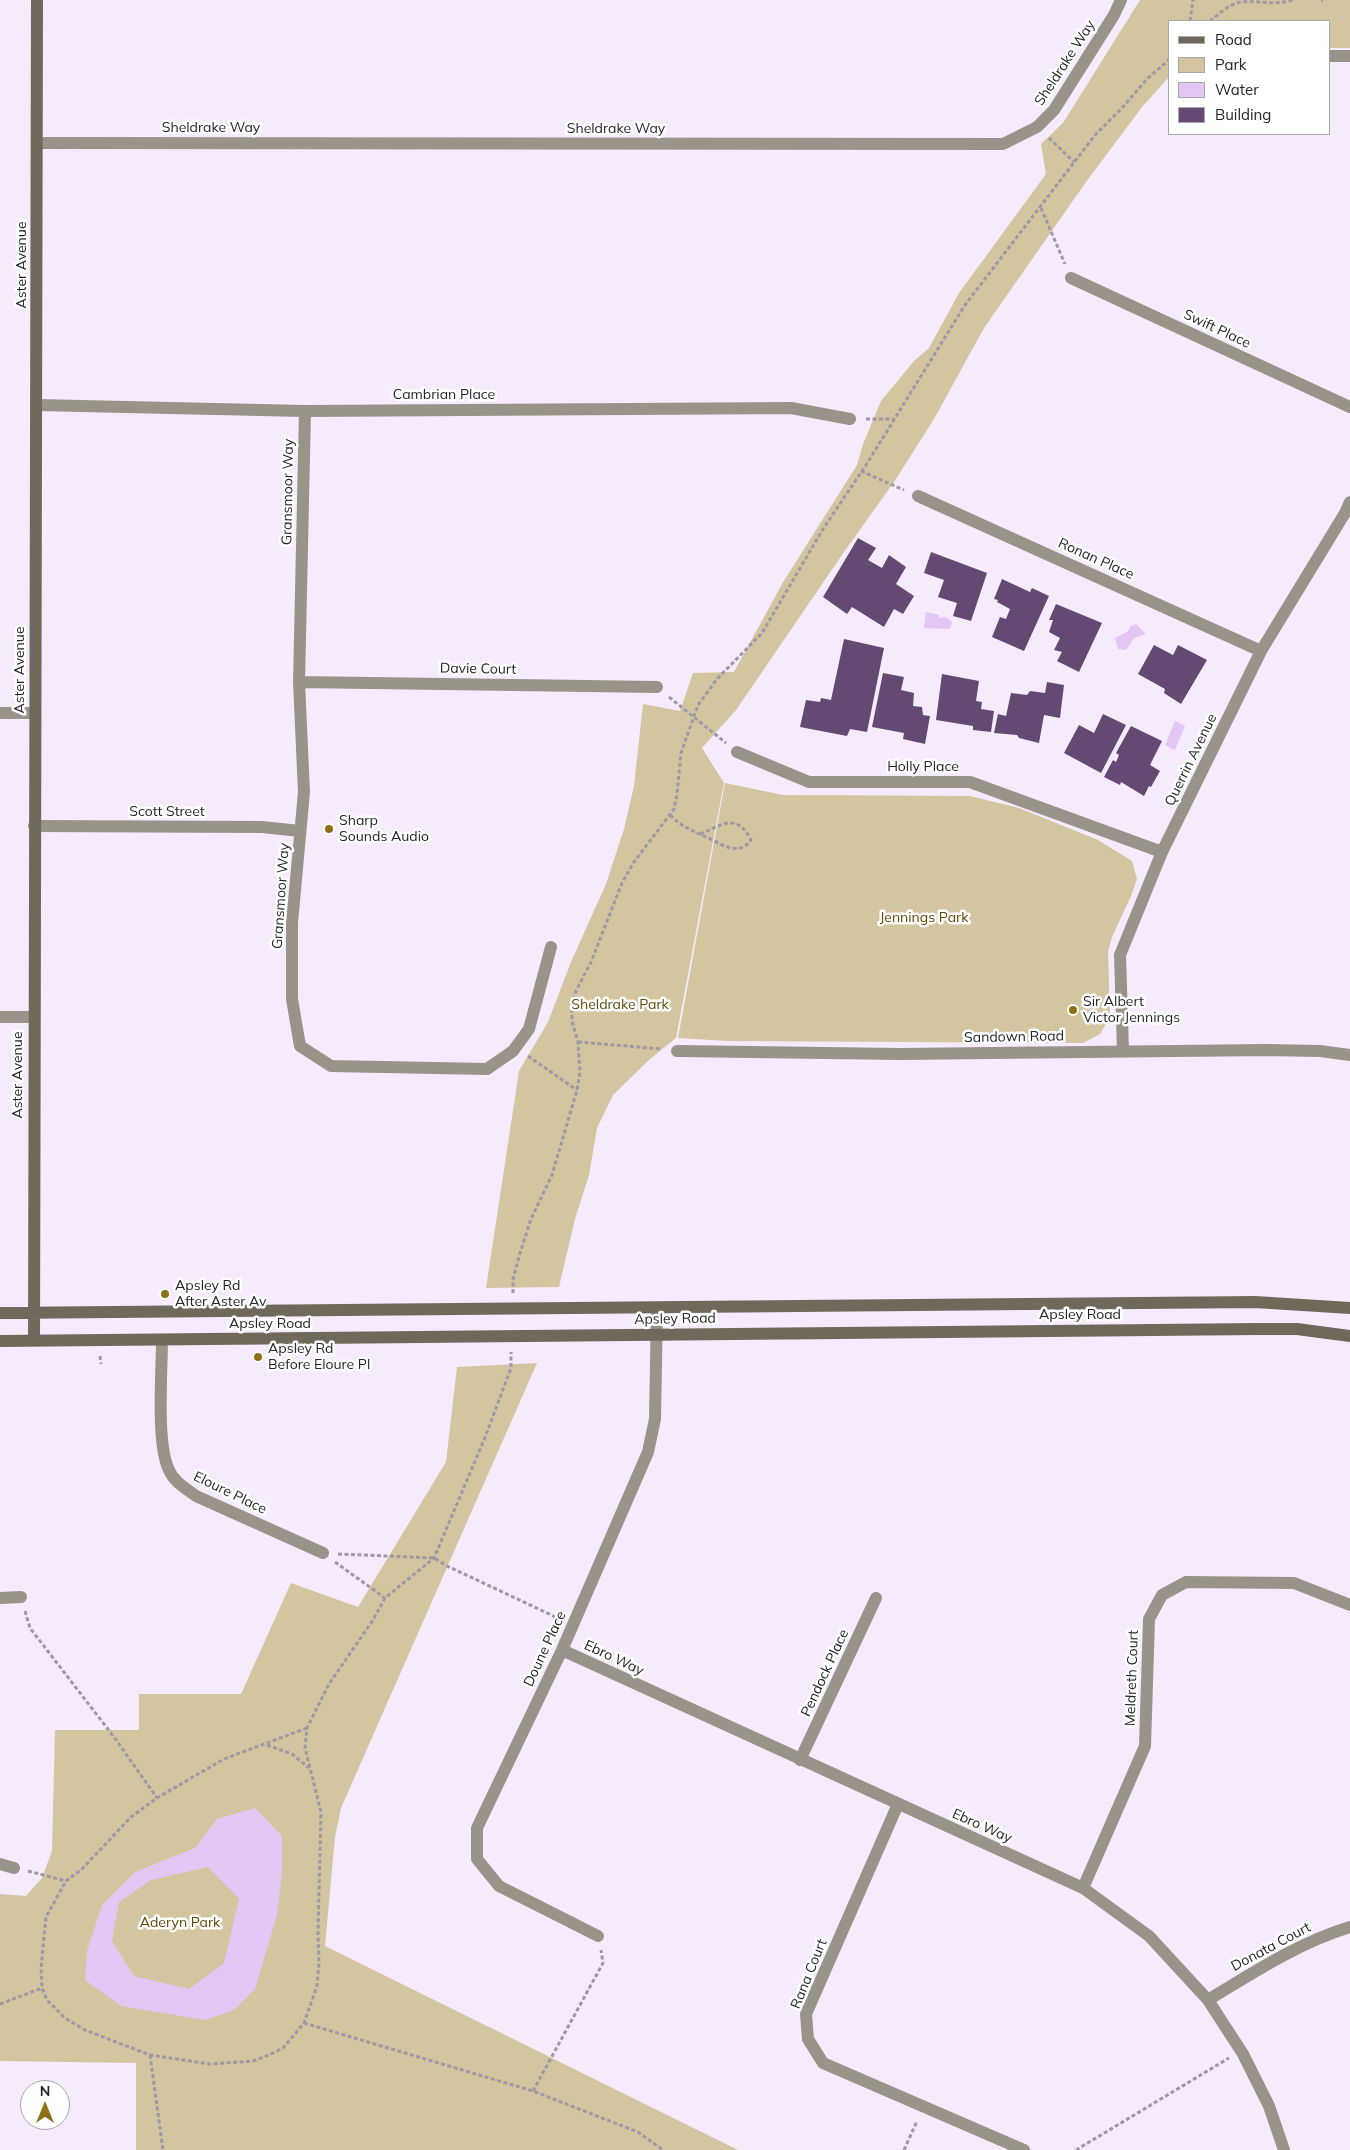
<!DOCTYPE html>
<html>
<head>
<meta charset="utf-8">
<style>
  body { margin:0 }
  #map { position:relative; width:1350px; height:2150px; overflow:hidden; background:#f6eafd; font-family:Mulish,sans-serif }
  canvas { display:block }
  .legend { position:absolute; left:1168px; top:20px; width:162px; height:115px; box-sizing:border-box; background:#fff; border:1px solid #a9a7aa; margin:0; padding:6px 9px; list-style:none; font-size:15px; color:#28232b }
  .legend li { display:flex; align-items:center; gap:10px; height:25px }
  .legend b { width:25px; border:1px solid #a9a7aa }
  .north { position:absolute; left:20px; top:2080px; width:50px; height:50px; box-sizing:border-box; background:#fff; border:1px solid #a9a7aa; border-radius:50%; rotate:0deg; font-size:14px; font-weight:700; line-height:20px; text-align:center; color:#28232b }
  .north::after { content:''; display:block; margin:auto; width:18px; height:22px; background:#8d7115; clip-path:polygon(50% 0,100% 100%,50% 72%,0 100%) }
</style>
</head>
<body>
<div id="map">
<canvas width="1350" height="2150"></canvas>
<ul class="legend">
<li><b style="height:6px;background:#6e695a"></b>Road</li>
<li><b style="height:14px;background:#d3c5a0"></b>Park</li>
<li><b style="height:14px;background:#e4c6f5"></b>Water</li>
<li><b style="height:14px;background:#644a72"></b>Building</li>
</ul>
<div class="north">N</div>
</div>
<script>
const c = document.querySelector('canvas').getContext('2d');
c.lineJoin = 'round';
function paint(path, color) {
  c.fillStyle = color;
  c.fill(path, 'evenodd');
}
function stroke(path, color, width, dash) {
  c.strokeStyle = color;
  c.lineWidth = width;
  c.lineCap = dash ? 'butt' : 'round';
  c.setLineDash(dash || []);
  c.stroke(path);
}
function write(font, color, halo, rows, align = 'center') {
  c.font = font + ' Mulish,sans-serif';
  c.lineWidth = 5;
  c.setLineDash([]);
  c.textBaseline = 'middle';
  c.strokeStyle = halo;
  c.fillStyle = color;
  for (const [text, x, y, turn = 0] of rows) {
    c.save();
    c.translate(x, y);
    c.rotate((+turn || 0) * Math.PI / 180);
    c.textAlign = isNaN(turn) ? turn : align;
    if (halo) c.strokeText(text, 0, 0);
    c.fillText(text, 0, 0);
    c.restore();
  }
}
const green = new Path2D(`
  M1140,0H1350V48H1329V21H1169V77L1142,107L1086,182L984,328L934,419L894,482L844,552L736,710L702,748L724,783L676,1038L650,1059L613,1095L597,1128L589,1175L575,1219L559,1287L486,1288L519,1071L548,1022L571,962L606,884L624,829L634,786L643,704L680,711L693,673L734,672L782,584L857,465L863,444L881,401L914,361L929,348L959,293L1046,174L1041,144L1063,123Z
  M725,783L783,795L970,796L1019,808L1098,840L1132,861L1137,879L1131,896L1112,937L1108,952L1110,1017L1100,1034L1083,1043L727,1041L678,1038Z
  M537,1363L341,1808L335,1837L325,1946L738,2150H136V2063L0,2061V1894L26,1896L42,1878L52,1851L55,1730H139V1694H241L291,1583L358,1607L446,1462L457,1367Z`);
const water = new Path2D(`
  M926,612L939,615V618L946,617L952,622L950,629L924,628Z
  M1136,624L1146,634L1134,638L1126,650L1118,649L1115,638L1127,632L1131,626Z
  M1175,721L1185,726L1175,750L1165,745Z
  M255,1808L282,1836V1872L277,1915L255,1989L234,2010L205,2020L121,2006L85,1980L87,1951L102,1905L135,1872L195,1848L217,1819ZM208,1867L239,1899L224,1963L189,1989L134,1976L112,1941L119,1902L151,1880Z`);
const building = new Path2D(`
  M858,538L876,548L868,560L882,568L889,555L906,567L896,584L914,596L903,614L894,609L884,627L852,607L847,614L823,597Z
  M931,552L987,573L971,621L953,616L957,603L938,597L944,580L924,573Z
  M1002,579L1030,592L1032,588L1049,596L1024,651L992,637L1000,617L1006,619L1010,609L997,602L998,600L994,599Z
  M1056,604L1102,623L1079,672L1057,661L1062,652L1054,650L1060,638L1049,632L1053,620H1049Z
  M844,639L884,648L867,732L850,729L847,736L800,727L806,700L820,702L821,698L831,700Z
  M1154,645L1173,655L1178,645L1207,660L1181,704L1164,693L1165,689L1138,674Z
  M883,673L904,677L901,690L914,693L913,706L922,707L923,715L930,716L925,744L903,739L904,733L872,727Z
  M942,674L979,681L976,701L982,702L981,709L994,711L991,732L973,730V726L936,720Z
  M1047,682L1064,685L1060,718L1044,715L1039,743L1019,738L1017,735L994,733L998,714L1006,716L1011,693L1027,695L1030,691L1045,693Z
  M1103,714L1126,725L1101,773L1064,753L1079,725L1094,733Z
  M1131,726L1162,741L1150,765L1160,771L1151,787L1149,786L1144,796L1121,782L1120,785L1104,777L1113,760L1116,762L1119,755L1116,753Z`);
const path = new Path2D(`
  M1321,0H1323
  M1190,21L1193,0
  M1210,21C1219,14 1229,4 1241,2C1258,0 1275,6 1293,0
  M1049,138L1074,162
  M1041,208L1065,264
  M866,419H894
  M861,471L904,490
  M669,697L726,743
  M670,815C682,827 691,830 706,837C720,843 738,858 751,840C736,811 721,826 700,834
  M578,1042L662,1049
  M528,1056L577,1090
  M513,1293V1279L520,1253L531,1219L552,1175L577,1090L580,1072L578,1042L572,1021V1003L576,991L591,962L622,883L634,862L674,809L677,794L681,753L698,705L717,679L762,633L823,529L866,465L965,305L1095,135L1122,108L1147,79L1169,60
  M100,1356L101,1364
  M338,1554L434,1558L447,1566L560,1619
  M335,1562L385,1598
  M25,1611L30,1628L114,1737L157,1798
  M307,1728L224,1759L157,1798L131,1817L81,1870L66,1881L46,1917L41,1968L42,1988L47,2000L65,2018L85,2030L150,2055L210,2064L253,2061L269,2055L283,2048L304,2023L317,1986L319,1963L318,1934L321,1812L305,1748L307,1728L329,1684L373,1620L385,1598L434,1558L484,1440L511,1368V1352
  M267,1745L292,1754L309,1768
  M28,1871L66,1881
  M0,2004L42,1988
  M304,2023L533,2091L638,2132L663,2150
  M150,2055L163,2150
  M533,2091L603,1963L601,1950
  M904,2150L917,2121
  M1076,2150L1229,2058`);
const street = new Path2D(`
  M1329,56H1350
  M37,143L1003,144L1037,127L1054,110L1114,15L1121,0
  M1071,278L1350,407
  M36,405L305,411L791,408L850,419
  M305,411L299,682L304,792L292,923V999L300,1046L331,1066L487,1069L513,1051L529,1029L551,947
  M918,496L1261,651
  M299,682L657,687
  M0,713H35
  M737,752L809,782H970L1162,852
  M34,826L262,827L300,831
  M0,1017H33
  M677,1051L900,1054L1267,1050L1320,1051L1350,1055
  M1123,1051L1120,955L1162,852L1261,651L1345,513L1350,502
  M162,1340C162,1371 156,1444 169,1470C174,1482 185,1488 196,1496L323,1553
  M0,1598L21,1597
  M562,1650L1083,1888L1149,1936L1208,2000L1243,2054L1269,2106L1284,2150
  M800,1760L876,1598
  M898,1804L806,2014L808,2039L823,2063L1024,2150
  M0,1864L14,1868
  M1083,1888L1145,1746L1149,1619L1162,1595L1186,1582L1294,1583L1350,1605
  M598,1936L499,1886L477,1859V1828L562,1650L648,1452L655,1419L657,1308
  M1208,2000C1254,1972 1298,1943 1350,1927`);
const secondary = new Path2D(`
  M0,1313L1255,1302L1350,1308
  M34,1340L37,0
  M0,1341L1258,1329H1297L1350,1336`);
const markers = [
  [329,829,5,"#8d7115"],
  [1073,1010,5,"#8d7115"],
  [165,1294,5,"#8d7115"],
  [258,1357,5,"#8d7115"]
];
const streetNames = [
  ["Sheldrake Way",1065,63,-57],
  ["Sheldrake Way",211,128],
  ["Sheldrake Way",616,129],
  ["Aster Avenue",22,265,-90],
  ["Swift Place",1217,329,25],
  ["Cambrian Place",444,395],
  ["Gransmoor Way",288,492,-89],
  ["Ronan Place",1096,559,24],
  ["Davie Court",478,669,1],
  ["Aster Avenue",20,670,-90],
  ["Querrin Avenue",1191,760,-64],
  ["Holly Place",923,767],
  ["Scott Street",167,812],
  ["Gransmoor Way",281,896,-86],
  ["Sandown Road",1014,1037,-1],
  ["Aster Avenue",18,1075,-90],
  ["Apsley Road",1080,1315],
  ["Apsley Road",675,1319,-1],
  ["Apsley Road",270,1324],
  ["Eloure Place",230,1493,26],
  ["Doune Place",545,1649,-65],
  ["Ebro Way",614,1658,25],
  ["Pendock Place",825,1673,-65],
  ["Meldreth Court",1132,1678,-88],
  ["Ebro Way",982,1826,24],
  ["Donata Court",1271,1947,-28],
  ["Rana Court",809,1974,-68]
];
const poiNames = [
  ["Sharp",339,821],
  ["Sounds Audio",339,837],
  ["Sir Albert",1083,1002],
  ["Victor Jennings",1083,1018],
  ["Apsley Rd",175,1286],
  ["After Aster Av",175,1302],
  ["Apsley Rd",268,1349],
  ["Before Eloure Pl",268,1365]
];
const parkNames = [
  ["Jennings Park",924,918],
  ["Sheldrake Park",620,1005],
  ["Aderyn Park",180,1923]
];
paint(green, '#d3c5a0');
paint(water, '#e4c6f5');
paint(building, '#644a72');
stroke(path, '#a198a7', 3, [4, 2.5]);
stroke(street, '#989489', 12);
stroke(secondary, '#6e695a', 12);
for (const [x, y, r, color] of markers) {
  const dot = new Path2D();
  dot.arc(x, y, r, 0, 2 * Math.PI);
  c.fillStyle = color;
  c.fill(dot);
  stroke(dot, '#fff', 2);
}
write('14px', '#28232b', '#fff', streetNames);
write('14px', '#28232b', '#fff', poiNames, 'left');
write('14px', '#5d4907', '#fff', parkNames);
</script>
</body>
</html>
